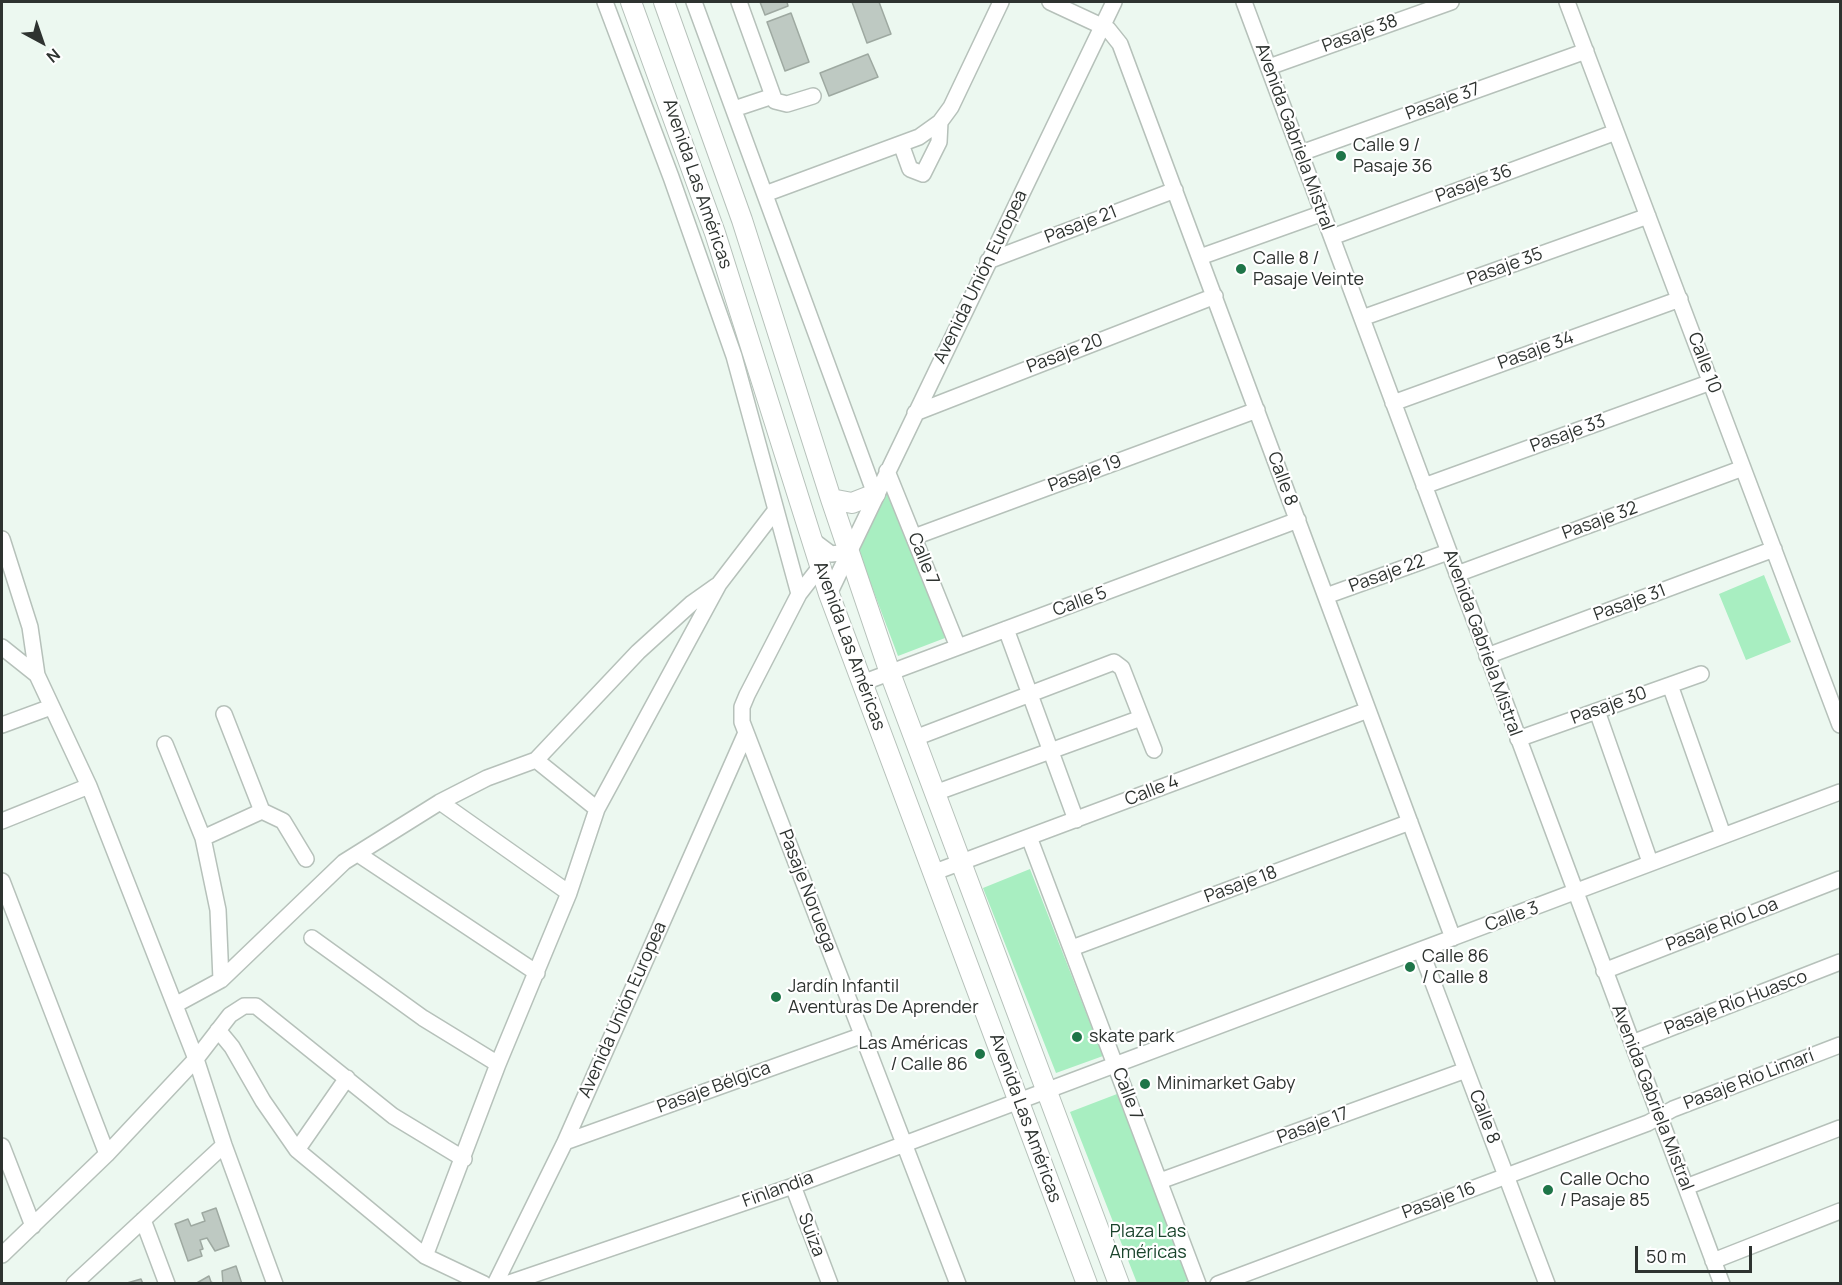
<!DOCTYPE html>
<html>
<head>
<meta charset="utf-8">
<style>
  body { margin:0 }
  #map { position:relative; width:1842px; height:1285px; overflow:hidden; background:#ecf8f0; font-family:Manrope,sans-serif }
  canvas { display:block }
  .frame { position:absolute; inset:0; border:3px solid #2e3330; pointer-events:none }
  .north { position:absolute; left:12px; top:12px; width:60px; height:60px; -webkit-text-stroke:4px #fff; paint-order:stroke; rotate:140deg; font-size:16px; font-weight:700; line-height:24px; text-align:center; color:#2e3330 }
  .north::after { content:''; display:block; margin:auto; width:21px; height:27px; background:#2e3330; clip-path:polygon(50% 0,100% 100%,50% 72%,0 100%) }
  .scale { position:absolute; left:1635px; top:1246px; width:117px; height:27px; box-sizing:border-box; border:3px solid #2e3330; border-top:0; padding-left:8px; font-size:18px; line-height:21px; white-space:nowrap; color:#2e3330; -webkit-text-stroke:4px #fff; paint-order:stroke }
</style>
</head>
<body>
<div id="map">
<canvas width="1842" height="1285"></canvas>
<div class="frame"></div>
<div class="north">N</div>
<div class="scale">50 m</div>
</div>
<script>
const c = document.querySelector('canvas').getContext('2d');
c.lineJoin = 'round';
function paint(path, color) {
  c.fillStyle = color;
  c.fill(path, 'evenodd');
}
function stroke(path, color, width, dash) {
  c.strokeStyle = color;
  c.lineWidth = width;
  c.lineCap = dash ? 'butt' : 'round';
  c.setLineDash(dash || []);
  c.stroke(path);
}
function write(font, color, halo, rows, align = 'center') {
  c.font = font + ' Manrope,sans-serif';
  c.lineWidth = 4.5;
  c.setLineDash([]);
  c.textBaseline = 'middle';
  c.strokeStyle = halo;
  c.fillStyle = color;
  for (const [text, x, y, turn = 0] of rows) {
    c.save();
    c.translate(x, y);
    c.rotate((+turn || 0) * Math.PI / 180);
    c.textAlign = isNaN(turn) ? turn : align;
    if (halo) c.strokeText(text, 0, 0);
    c.fillText(text, 0, 0);
    c.restore();
  }
}
const green = new Path2D(`
  M887,484L945,638L898,656L858,550Z
  M1764,575L1791,642L1746,660L1719,594Z
  M1030,869L1103,1056L1056,1073L983,888Z
  M1117,1094L1190,1280L1181,1283H1137L1070,1112Z`);
const building = new Path2D(`
  M760,2H787L788,6L765,15Z
  M852,2H879L891,34L867,43Z
  M791,13L809,62L785,71L767,22Z
  M868,54L878,77L829,96L820,73Z
  M216,1208L229,1246L215,1251L207,1238L200,1240L203,1249L200,1250L202,1256L188,1261L175,1224L188,1219L191,1226L205,1221L202,1213Z
  M236,1266L242,1284H223L222,1271Z
  M209,1276L211,1282L215,1284H195Z
  M141,1279L143,1284H127V1283Z`);
const minor = new Path2D(`
  M605,2L671,177L734,356L799,594
  M694,2L875,494
  M1050,2L1108,29L1120,44L1453,938
  M1244,2L1722,1284
  M1567,2L1840,725
  M1269,67L1451,2
  M773,96L775,101L787,104L813,96
  M734,109L773,96L739,2
  M901,144L910,169L923,174L939,142L940,122
  M1301,153L1586,51
  M765,194L919,137L940,122L951,107L1001,2
  M1332,237L1616,132
  M1200,257L1323,213
  M988,261L1175,190
  M1362,318L1648,216
  M1393,403L1680,299
  M915,413L1215,296
  M887,471L958,647
  M1424,486L1711,382
  M914,537L1257,410
  M2,539L30,627L37,675
  M811,539L831,554L849,552
  M820,567L799,594L747,695L742,707V722L958,1284
  M1457,574L1743,468
  M829,594L1114,2
  M1326,596L1448,552
  M1006,629L1076,820
  M2,647L37,675L89,786L196,1059L224,1145L275,1284
  M1487,656L1774,549
  M862,683L1298,520
  M1670,685L1723,835
  M1597,711L1650,862
  M224,714L262,811
  M2,725L51,707
  M915,738L1114,662L1122,668L1154,750
  M1518,739L1701,674
  M165,744L203,838L218,910L221,980
  M536,760L597,809
  M935,793L1141,718
  M440,802L569,893
  M2,821L89,786
  M1029,837L1198,1284
  M203,838L262,811L283,821L306,859
  M358,854L537,973
  M935,872L1368,710
  M2,881L107,1154
  M312,938L423,1018L498,1064
  M1072,948L1410,822
  M1421,951L1547,1284
  M1604,971L1840,879
  M175,1005L221,980L344,862L440,802L487,778L536,760L638,652L692,603L716,586
  M218,1030L232,1047L263,1101L297,1150
  M1632,1043L1840,962
  M347,1078L297,1150L425,1256L484,1284
  M565,1142L863,1035
  M2,1146L33,1226
  M1160,1181L1466,1070
  M793,1186L830,1284
  M1686,1187L1840,1128
  M143,1220L167,1284
  M2,1255L107,1154L196,1059L230,1015L244,1006H256L393,1116L464,1159
  M425,1256L498,1064L569,893L597,809L719,584L775,511
  M1713,1261L1840,1211
  M74,1284L224,1145
  M495,1284L565,1142L745,735
  M506,1284L793,1186L1840,792
  M1218,1284L1648,1123L1673,1109L1840,1045`);
const major = new Path2D(`
  M631,2L715,233L829,594L1087,1284
  M664,2L742,220L831,499L890,673L1119,1284
  M831,499L852,503L875,494`);
const markers = [
  [1341,156,6,"#1e7548"],
  [1241,269,6,"#1e7548"],
  [1410,967,6,"#1e7548"],
  [776,997,6,"#1e7548"],
  [1077,1037,6,"#1e7548"],
  [980,1054,6,"#1e7548"],
  [1145,1084,6,"#1e7548"],
  [1548,1190,6,"#1e7548"]
];
const streetNames = [
  ["Pasaje 38",1360,34,-20],
  ["Pasaje 37",1443,102,-20],
  ["Avenida Gabriela Mistral",1294,137,70],
  ["Avenida Las Américas",697,184,71],
  ["Pasaje 36",1474,184,-20],
  ["Pasaje 21",1081,225,-21],
  ["Pasaje 35",1505,267,-20],
  ["Avenida Unión Europea",981,277,-64],
  ["Pasaje 34",1536,351,-20],
  ["Pasaje 20",1065,354,-21],
  ["Calle 10",1704,363,69],
  ["Pasaje 33",1568,434,-20],
  ["Pasaje 19",1085,474,-20],
  ["Calle 8",1282,479,70],
  ["Pasaje 32",1600,521,-20],
  ["Calle 7",923,559,68],
  ["Pasaje 22",1387,574,-20],
  ["Calle 5",1080,602,-20],
  ["Pasaje 31",1630,603,-20],
  ["Avenida Gabriela Mistral",1482,643,70],
  ["Avenida Las Américas",849,646,70],
  ["Pasaje 30",1609,706,-20],
  ["Calle 4",1152,791,-21],
  ["Pasaje 18",1241,885,-20],
  ["Pasaje Noruega",807,891,69],
  ["Calle 3",1512,917,-20],
  ["Pasaje Río Loa",1722,925,-21],
  ["Pasaje Río Huasco",1736,1003,-21],
  ["Avenida Unión Europea",623,1010,-66],
  ["Pasaje Río Limarí",1749,1080,-21],
  ["Pasaje Bélgica",714,1088,-20],
  ["Calle 7",1127,1094,69],
  ["Avenida Gabriela Mistral",1652,1098,69],
  ["Calle 8",1484,1117,69],
  ["Avenida Las Américas",1025,1118,70],
  ["Pasaje 17",1313,1126,-20],
  ["Finlandia",778,1190,-20],
  ["Pasaje 16",1439,1201,-20],
  ["Suiza",811,1235,69]
];
const poiNames = [
  ["Calle 9 /",1353,146],
  ["Pasaje 36",1353,167],
  ["Calle 8 /",1253,259],
  ["Pasaje Veinte",1253,280],
  ["Calle 86",1422,957],
  ["/ Calle 8",1422,978],
  ["Jardín Infantil",788,987],
  ["Aventuras De Aprender",788,1008],
  ["skate park",1089,1037],
  ["Las Américas",968,1044,"right"],
  ["/ Calle 86",968,1065,"right"],
  ["Minimarket Gaby",1157,1084],
  ["Calle Ocho",1560,1180],
  ["/ Pasaje 85",1560,1201]
];
const parkNames = [
  ["Plaza Las",1148,1232],
  ["Américas",1148,1253]
];
paint(green, '#a8eec1');
paint(building, '#bec9c2');
stroke(building, '#9ea9a1', 1.5);
stroke(minor, '#b6c1ba', 18);
stroke(major, '#b6c1ba', 22);
stroke(minor, '#fff', 15);
stroke(major, '#fff', 20);
for (const [x, y, r, color] of markers) {
  const dot = new Path2D();
  dot.arc(x, y, r, 0, 2 * Math.PI);
  c.fillStyle = color;
  c.fill(dot);
  stroke(dot, '#fff', 2);
}
write('18px', '#2e3330', '#fff', streetNames);
write('18px', '#2e3330', '#fff', poiNames, 'left');
write('18px', '#1a442c', '#fff', parkNames);
</script>
</body>
</html>
